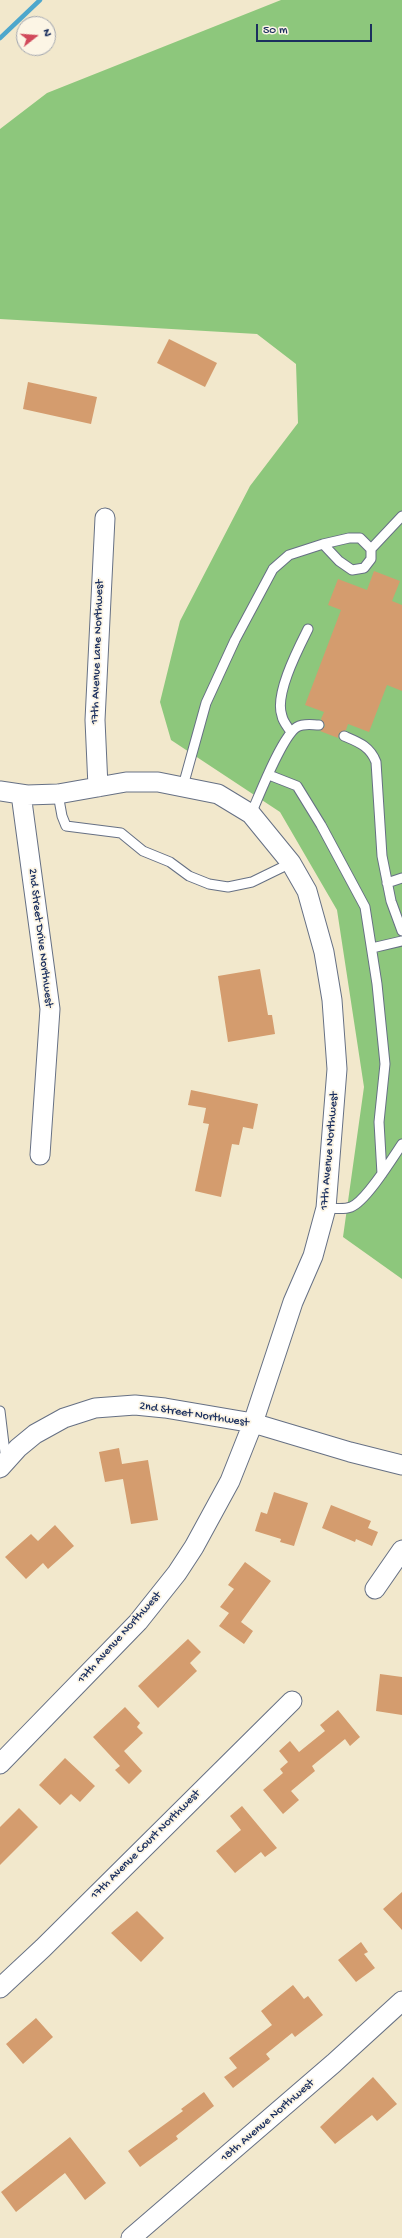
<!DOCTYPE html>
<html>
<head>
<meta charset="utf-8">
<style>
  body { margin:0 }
  #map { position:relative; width:402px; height:2238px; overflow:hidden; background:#f2e8cc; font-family:"Gochi Hand",sans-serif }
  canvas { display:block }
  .north { position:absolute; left:16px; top:16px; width:40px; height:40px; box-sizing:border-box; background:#fcf5e5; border:1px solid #a2a6af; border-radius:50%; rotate:73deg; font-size:11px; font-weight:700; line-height:16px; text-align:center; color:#1b2f5e }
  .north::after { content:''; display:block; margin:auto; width:14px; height:18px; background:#d1495b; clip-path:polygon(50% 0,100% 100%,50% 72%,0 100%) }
  .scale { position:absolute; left:256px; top:24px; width:116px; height:18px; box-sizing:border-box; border:2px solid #1b2f5e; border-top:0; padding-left:5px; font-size:12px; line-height:14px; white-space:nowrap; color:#1b2f5e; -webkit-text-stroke:3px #fcf5e5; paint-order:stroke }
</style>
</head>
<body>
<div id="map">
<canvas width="402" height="2238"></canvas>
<div class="north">N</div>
<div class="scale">50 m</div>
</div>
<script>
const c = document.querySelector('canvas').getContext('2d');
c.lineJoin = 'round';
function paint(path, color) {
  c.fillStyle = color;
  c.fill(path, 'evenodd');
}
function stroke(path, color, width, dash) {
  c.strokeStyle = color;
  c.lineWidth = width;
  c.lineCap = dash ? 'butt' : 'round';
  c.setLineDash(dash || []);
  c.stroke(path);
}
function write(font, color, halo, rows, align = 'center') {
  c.font = font + ' "Gochi Hand",sans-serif';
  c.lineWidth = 3.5;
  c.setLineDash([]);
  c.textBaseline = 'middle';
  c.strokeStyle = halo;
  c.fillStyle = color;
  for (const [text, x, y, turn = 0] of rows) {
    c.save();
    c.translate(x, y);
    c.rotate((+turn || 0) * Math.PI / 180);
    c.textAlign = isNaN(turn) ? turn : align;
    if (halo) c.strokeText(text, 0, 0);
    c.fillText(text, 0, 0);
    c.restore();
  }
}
const green = new Path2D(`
  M281,0H402V1279L343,1237L364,1087L337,910L280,812L171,740L160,702L180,621L250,486L298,423L296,364L257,334L0,319V129L47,93Z`);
const stream = new Path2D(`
  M0,38L40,0`);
const building = new Path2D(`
  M169,339L217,363L205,387L157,363Z
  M28,382L97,397L91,424L23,409Z
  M374,571L400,581L392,601L402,605V691L387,685L369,732L348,724L346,730L339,733L338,738L320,731L325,726L321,719L324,712L305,705L341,610L328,605L338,579L367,590Z
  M260,969L268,1015H272L275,1034L228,1042L218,976Z
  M191,1090L258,1104L253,1129L243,1127L239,1145L232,1144L221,1197L195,1191L209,1124L203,1123L206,1108L188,1105Z
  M119,1448L122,1464L148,1460L158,1520L131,1524L123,1479L105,1482L99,1452Z
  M274,1492L308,1503L294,1546L280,1542L281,1539L255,1531L261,1512L267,1514Z
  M331,1505L371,1521L368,1528L378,1532L372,1546L356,1539L355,1542L322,1528Z
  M55,1525L74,1546L48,1569L43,1563L26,1579L5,1557L31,1534L38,1541Z
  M245,1562L271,1581L241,1622L253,1631L244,1644L219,1626L229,1613L220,1607L234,1589L228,1585Z
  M188,1639L201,1652L190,1663L197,1671L158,1708L138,1686Z
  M380,1674L402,1677V1715L376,1711Z
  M125,1707L140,1723L137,1727L143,1733L124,1751L142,1771L129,1784L115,1770L120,1766L93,1737Z
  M338,1710L360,1737L350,1746L345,1739L312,1766L315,1771L291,1791L299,1800L283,1814L263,1790L283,1773L280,1769L288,1762L279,1751L290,1741L299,1752L325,1731L320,1725Z
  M65,1758L95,1786L80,1802L71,1794L60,1805L39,1785Z
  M242,1806L277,1848L265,1857L261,1852L235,1873L216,1851L241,1830L230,1816Z
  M19,1808L38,1827L0,1865V1827Z
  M402,1892V1930L383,1909Z
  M137,1911L164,1938L141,1962L111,1933Z
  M361,1942L368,1952L364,1954L375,1968L356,1982L338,1960Z
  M293,1985L304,1999L308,1996L323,2015L295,2037L292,2033L266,2054L270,2059L233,2088L224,2077L237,2068L229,2058L272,2025L261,2011Z
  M36,2018L53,2037L23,2064L6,2044Z
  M373,2077L397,2104L377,2121L372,2115L335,2144L320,2127Z
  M204,2092L214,2106L176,2136L178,2139L140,2167L128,2151L183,2111L181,2109Z
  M70,2137L106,2183L85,2200L65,2173L16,2212L1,2192Z`);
const lane = new Path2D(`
  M371,549L402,516
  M291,732C288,727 283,722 282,716C274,695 298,649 308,629
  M344,736C358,742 370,746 376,762L382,856L391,901L402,931
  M269,775L297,786L321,825L365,907L377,984L385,1064L379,1122L382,1174
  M183,786L206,703L235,640L273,569L289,555L323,544L349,538H360L371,549V559L364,568L352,570L339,561L323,544
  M58,794L62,816L66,826L121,833L143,851L170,862L189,876L209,884L228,887L252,882L291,863
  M251,814C259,796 282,736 297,727C304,723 312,725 319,725
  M387,883L402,878
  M372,948L402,941
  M326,1208C334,1208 343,1210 351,1207C366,1201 392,1159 402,1144
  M0,1411L6,1461`);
const street = new Path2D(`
  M98,787L95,720L105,518
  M0,791L27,795L58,794L126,782H158L218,794L251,814L291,863L307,891L324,952L332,1000L337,1069L326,1208L313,1256L293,1302L253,1423L230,1481L194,1547L177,1573L138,1622L0,1764
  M21,794L50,1009L40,1155
  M0,1468L18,1448L35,1434L64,1418L95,1408L135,1405L165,1408L253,1423L350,1452L402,1465
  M375,1589L402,1550
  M0,1988L43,1948L292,1701
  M131,2238L334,2063L402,2001`);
const streetNames = [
  ["17th Avenue Lane Northwest",98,652,-88],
  ["2nd Street Drive Northwest",40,938,83],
  ["17th Avenue Northwest",330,1151,-85],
  ["2nd Street Northwest",194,1415,9],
  ["17th Avenue Northwest",120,1638,-48],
  ["17th Avenue Court Northwest",146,1845,-45],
  ["18th Avenue Northwest",268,2121,-41]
];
paint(green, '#8dc77c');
stroke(stream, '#4ea7cc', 4.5);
paint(building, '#d49c6e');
stroke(lane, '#667084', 11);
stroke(street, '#667084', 21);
stroke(lane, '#fff', 9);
stroke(street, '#fff', 19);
write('12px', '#1b2f5e', '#fcf5e5', streetNames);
</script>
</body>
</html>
